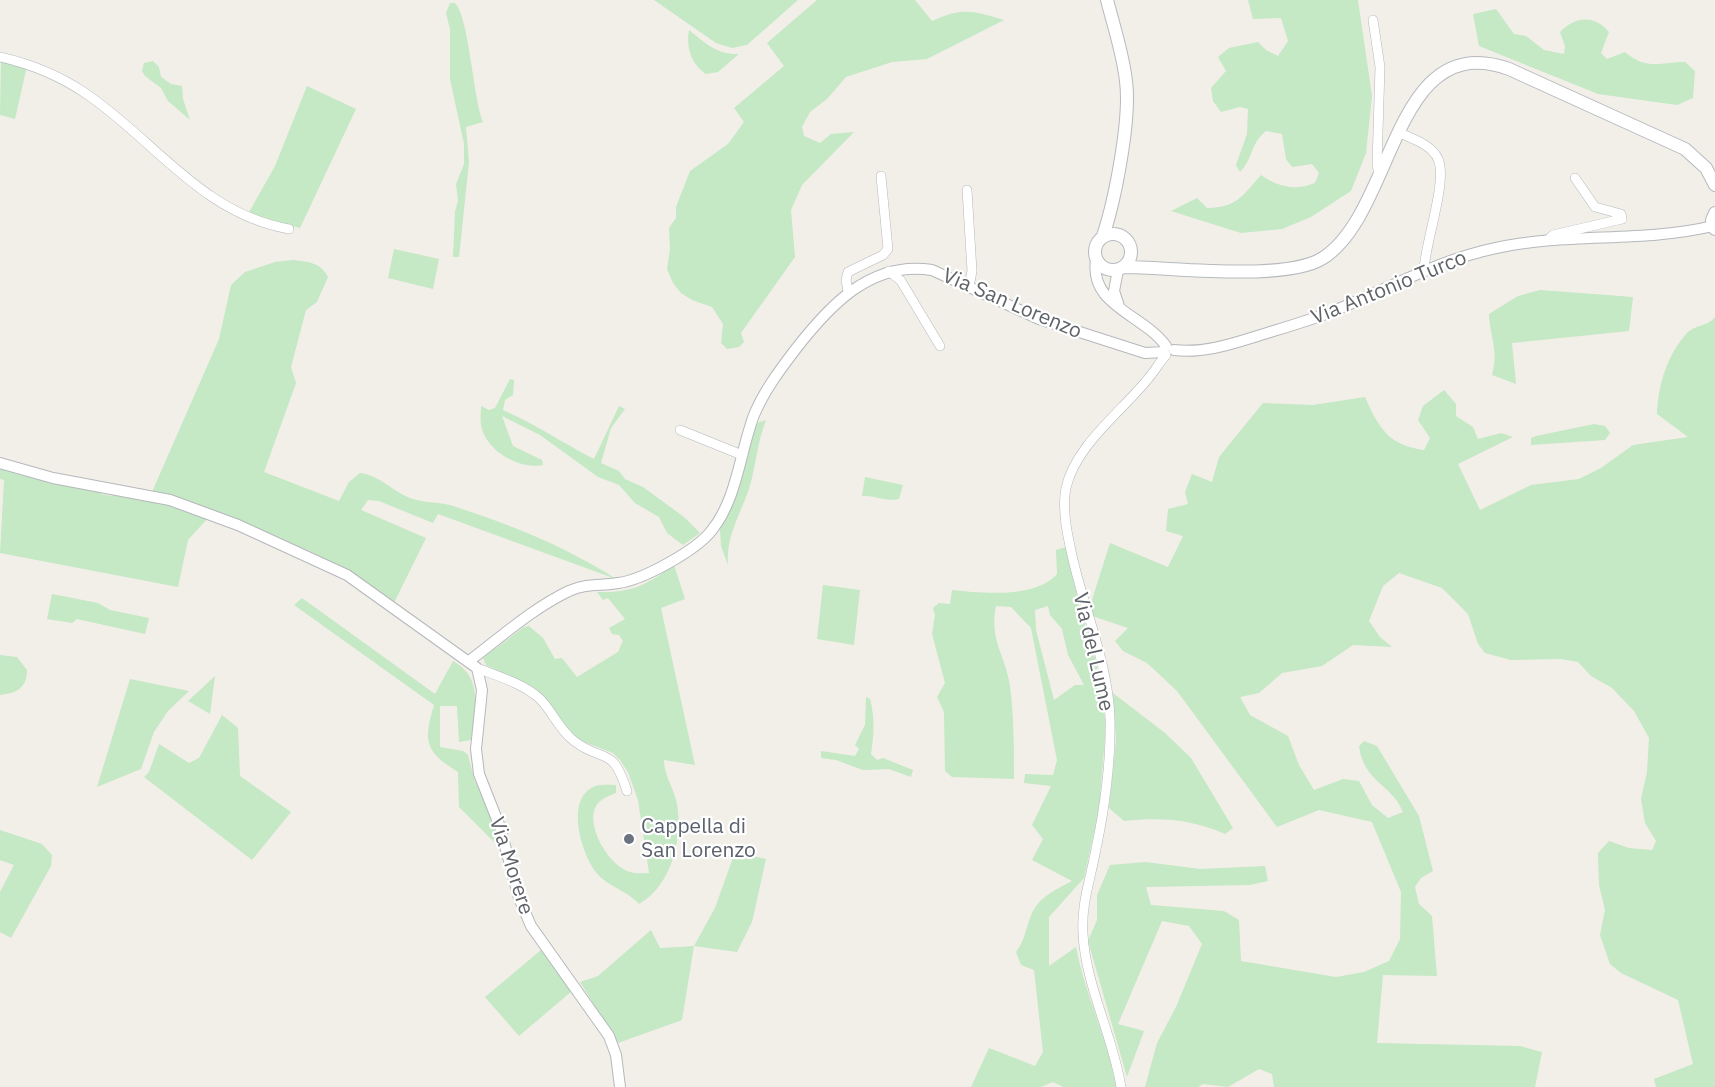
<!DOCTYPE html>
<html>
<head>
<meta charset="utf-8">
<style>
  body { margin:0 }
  canvas { display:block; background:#f1efe8 }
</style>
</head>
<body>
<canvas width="1715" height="1087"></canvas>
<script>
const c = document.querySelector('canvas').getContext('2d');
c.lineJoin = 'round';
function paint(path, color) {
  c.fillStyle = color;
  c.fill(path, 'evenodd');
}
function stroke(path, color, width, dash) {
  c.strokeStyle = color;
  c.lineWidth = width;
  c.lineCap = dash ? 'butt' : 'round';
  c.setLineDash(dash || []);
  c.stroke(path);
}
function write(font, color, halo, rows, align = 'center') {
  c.font = font + ' "IBM Plex Sans",sans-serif';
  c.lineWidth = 4.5;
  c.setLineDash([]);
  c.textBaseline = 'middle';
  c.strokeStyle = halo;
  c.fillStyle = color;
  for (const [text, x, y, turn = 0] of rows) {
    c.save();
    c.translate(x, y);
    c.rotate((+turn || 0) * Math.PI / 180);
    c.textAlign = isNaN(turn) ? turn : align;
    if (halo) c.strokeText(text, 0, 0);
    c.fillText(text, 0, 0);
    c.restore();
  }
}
const green = new Path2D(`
  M654,0H798L747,45L732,48L716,43Z
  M817,0H915L932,21C963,7 973,11 1004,20L927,59L892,62L846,77L827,99L810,112L802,127L804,136L820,143L831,134L854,132L802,185L791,210L795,257L741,333L744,342L739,347L727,349L721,343L723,324L712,307L692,300L681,293L673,283L667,269L670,249L669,228L676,218V207L690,171L728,144L744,122L734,108L784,66L767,43Z
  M1248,0H1358L1372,96L1366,153L1351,191L1311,217L1282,229L1241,233L1171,211L1197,198L1207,208C1238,207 1242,196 1261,175C1278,187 1295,191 1315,183L1319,173L1312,164L1292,167L1286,159L1282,134L1266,131C1251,142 1253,159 1240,172L1236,165L1247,134L1248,109L1240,107L1221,112L1213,101L1211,88L1226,71L1218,57L1229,48L1258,42L1266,50L1278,56L1288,41L1281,18L1253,19Z
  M450,3H455C469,17 473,97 483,122L466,127L469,162L459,257H453L455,212L458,201L456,184L464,164V144L450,79V29L446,13Z
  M1496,9L1514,34L1526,36L1544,50L1564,54L1565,46L1560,32C1575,17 1594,14 1609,32L1601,53L1607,59L1625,52C1647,71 1660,62 1685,62L1695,71L1693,98L1677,105L1598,94L1479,46L1473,14Z
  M689,30C705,43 717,55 739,54L718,72L706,74C691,64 686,47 689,30Z
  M1,60L27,66L15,119L0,115Z
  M153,61L159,67L161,77L171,84L182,86L183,99L190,120L168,101L161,88L145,76L142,71L144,63Z
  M307,86L356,109L300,228L248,214L275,166Z
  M394,249L439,259L433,289L388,278Z
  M293,260C309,262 320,262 328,277L317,302L306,310L291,367L296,383L264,472L339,501L349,482L360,473C380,475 394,493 413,499C426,503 440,502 453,506C509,524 567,547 616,579L438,514L433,523L379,501L368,500L361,510L426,538L393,605L314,553L192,503L152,492L219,339L231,285L245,272L275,262Z
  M1540,290L1633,297L1629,331L1512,343L1516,384L1492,375C1499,351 1490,338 1489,314L1518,296Z
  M1715,317V1087H1656L1654,1079L1693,1064L1678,1000L1621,973L1610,964L1600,935L1605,910L1599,885L1598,853L1609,841L1629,848L1652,850L1656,841L1645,823L1641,799L1647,772L1649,738L1634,711L1612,688L1591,676L1578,662L1561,659L1511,660L1485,653L1478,644L1468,614L1442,588L1399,573L1383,586L1369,621L1380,637L1392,647L1353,645L1322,666L1282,673L1259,693L1240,697L1250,715L1288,736L1299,765L1314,790L1343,779L1359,781L1372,805L1388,818L1403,812C1391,783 1364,783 1359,746L1364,741L1377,746L1419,816L1433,871L1421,878L1415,887L1419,904L1432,916L1437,976L1383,975L1377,1043L1520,1046L1542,1052L1535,1087H1274L1272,1074L1259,1069L1228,1087L1203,1084L1198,1087H1145L1157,1043L1176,1007L1202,944L1189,926L1162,921L1118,1024L1144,1031L1127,1077L1088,941L1097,920V895L1110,865L1146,862L1200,869L1265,866L1268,881L1250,885L1146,887L1151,905L1224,911L1239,920L1241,961L1336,977L1364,972L1389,961L1400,939L1401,892L1372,822L1319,810L1277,827L1177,691L1147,663L1123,651L1115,641L1128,628L1092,616L1090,606L1110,543L1168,567L1183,536L1166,531L1168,509L1188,504L1185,492L1192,474L1212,482L1219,457L1263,403L1313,405L1365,397C1379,428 1388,445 1424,450L1430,438L1418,420L1423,406L1444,390L1456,404V416L1473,427L1478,439L1501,433L1513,437L1458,464L1480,510L1531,485L1579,479L1601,468L1633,445L1688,437L1657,414C1658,385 1667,355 1687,333C1694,325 1709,326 1715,317Z
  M510,379L514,380L513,395L505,400L503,410C535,424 563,443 594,459L619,406L625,409L611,428L601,463L619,471L625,479L643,487L684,517L700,533L683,545L667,533L659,517L635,503L619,485L598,477L540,435L502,416L513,446L542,460L543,465C519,470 485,450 481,425C480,419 481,412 481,406L489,410L495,408Z
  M766,420C757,443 756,466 749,489C740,515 726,536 728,565L721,546L720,530L733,498L757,423Z
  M1594,424L1605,426L1610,433L1605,440L1531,445V438L1536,436Z
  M0,467L98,490L101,494L111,496L114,492L159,501L208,518L188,540L178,587L0,553L4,480L0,479Z
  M865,477L903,485L899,499C886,502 876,495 862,496Z
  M1066,547L1079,604L1096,662L1106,725L1099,810L1084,878L1049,917V966L1076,947C1085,995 1108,1039 1116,1087H1063L1053,1082L1041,1087H971L989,1048L1035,1066L1043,1052L1034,970L1021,965L1016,952C1026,939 1026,925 1033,911C1041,896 1057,889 1072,881L1032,860L1043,839L1032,825L1051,786L1024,783L1025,774L1053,775L1057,760L1031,628L1011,607L996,606C989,641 1005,653 1010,686C1014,717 1014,748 1014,779L952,777L945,771L944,712L937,697L945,683L932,634L935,615L933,608L939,603L950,604L952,590C982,593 1035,599 1057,574L1056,550ZM1048,606L1050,615L1062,629L1068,655L1084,685H1075L1054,700L1036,630L1035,610Z
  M674,565L685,599L661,608L695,765L664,760C664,776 674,788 677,804C683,840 671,886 639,904C627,890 607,887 595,871C582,853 565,801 593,787C599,784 610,785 616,785V793C609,796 600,799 596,806C585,826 609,866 630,872C635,874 643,873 649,873L638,800L628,772L620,760L613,753L579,740L571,733L536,689L486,665L483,658L524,627L529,626L543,638L555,659L562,658L577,677L618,652L623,641L619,635L612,634L609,628L625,619L608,598L603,600L597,592C633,593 646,585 674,565Z
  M823,585L860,590L854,645L817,639Z
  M52,594L98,603L110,610L149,618L145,634L77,619L72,623L47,619Z
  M302,598L435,694L453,661C484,678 475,710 471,740L459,742L457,706H440V747L463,751L468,755L475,782L486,800L499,847L459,807L458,772C425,752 423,741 434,705L294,605Z
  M0,655L17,657L27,670C27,688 17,693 0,695Z
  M215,676L210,714L188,701Z
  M130,679L189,691L168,711L154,732L141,769L97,787Z
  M1113,693L1165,733L1191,758L1233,828L1225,834C1192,819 1160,817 1124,821L1109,808L1116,741Z
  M866,697L870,699C875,718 874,735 871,754L877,760L883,758L913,770L911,777L889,769L863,770L836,760L821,758V751L855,756L859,749L855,745L865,725Z
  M222,715L238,728L240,776L291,812L252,860L144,777L149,772L159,744L189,763L199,758Z
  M0,830L42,844L52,855L51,866L11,938L0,932V892L14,865L0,860Z
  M735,852L766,859L752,922L737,952L694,946L682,1020L618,1043L580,982L598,976L651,930L660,948L694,946L715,908Z
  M541,950L572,991L519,1036L485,997Z`);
const minor = new Path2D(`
  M1373,20L1380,67L1377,164L1379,176
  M0,57C31,64 62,77 88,95C156,142 203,214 289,229
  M1400,133C1413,139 1432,145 1438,159C1448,180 1425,243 1424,270
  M967,190L972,271L969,287
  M1549,239L1553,235L1622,219L1621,214L1595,207L1575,178
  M889,271L901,281L940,346
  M848,291L846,280L848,272L883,255L888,249L881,176
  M680,430L742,455
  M477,668C497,676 522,683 539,698C552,710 558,729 574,741C604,764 612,744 627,791
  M1121,1087C1113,1036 1085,984 1083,933C1081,904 1091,877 1096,849C1105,806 1111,761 1110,718C1108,660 1081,603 1070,546C1066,528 1062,506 1066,488C1075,446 1121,412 1147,380C1154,372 1159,363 1166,355`);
const tertiary = new Path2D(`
  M1096,260C1089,306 1143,314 1166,346
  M1118,270L1114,291L1119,306
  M1174,350C1206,354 1237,342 1267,333C1290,326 1314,319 1336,310C1390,288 1438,260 1496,248C1568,232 1642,243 1713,226
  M0,463L53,478L170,500L238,525L347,575L477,668L482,690L476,749L479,774L500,827L519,898L531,926L609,1036L616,1055L620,1087
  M469,661C501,637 533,608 569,591C586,583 601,586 618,583C643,580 697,550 712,530C737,499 740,452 754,415C764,391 779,371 795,350C829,306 871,260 932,270L1039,319L1145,353L1164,352`);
const secondary = new Path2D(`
  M1715,213L1712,220L1715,229
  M1095 252a18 18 0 1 1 36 0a18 18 0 1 1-36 0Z
  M1103,236C1115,200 1131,119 1126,81C1123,54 1114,27 1107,0
  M1124,267C1172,267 1285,282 1323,258C1396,211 1392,27 1509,69L1685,149L1706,168L1715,185`);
const markers = [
  [629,839,6,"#6b7280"]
];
const streetNames = [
  ["Via Antonio Turco",1389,288,-22],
  ["Via San Lorenzo",1012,304,23],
  ["Via del Lume",1093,652,77],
  ["Via Morere",511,866,72]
];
const worshipNames = [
  ["Cappella di",641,827],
  ["San Lorenzo",641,851]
];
paint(green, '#c5e8c5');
stroke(minor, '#b5b8bc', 10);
stroke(tertiary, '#b5b8bc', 12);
stroke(secondary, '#b6babf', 14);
stroke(minor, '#fff', 9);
stroke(tertiary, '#fff', 10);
stroke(secondary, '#fff', 12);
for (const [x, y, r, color] of markers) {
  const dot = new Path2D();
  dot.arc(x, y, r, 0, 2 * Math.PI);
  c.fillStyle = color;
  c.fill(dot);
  stroke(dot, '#fff', 2);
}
write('21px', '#5f6368', '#fff', streetNames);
write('21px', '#5b616d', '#fff', worshipNames, 'left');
</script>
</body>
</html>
